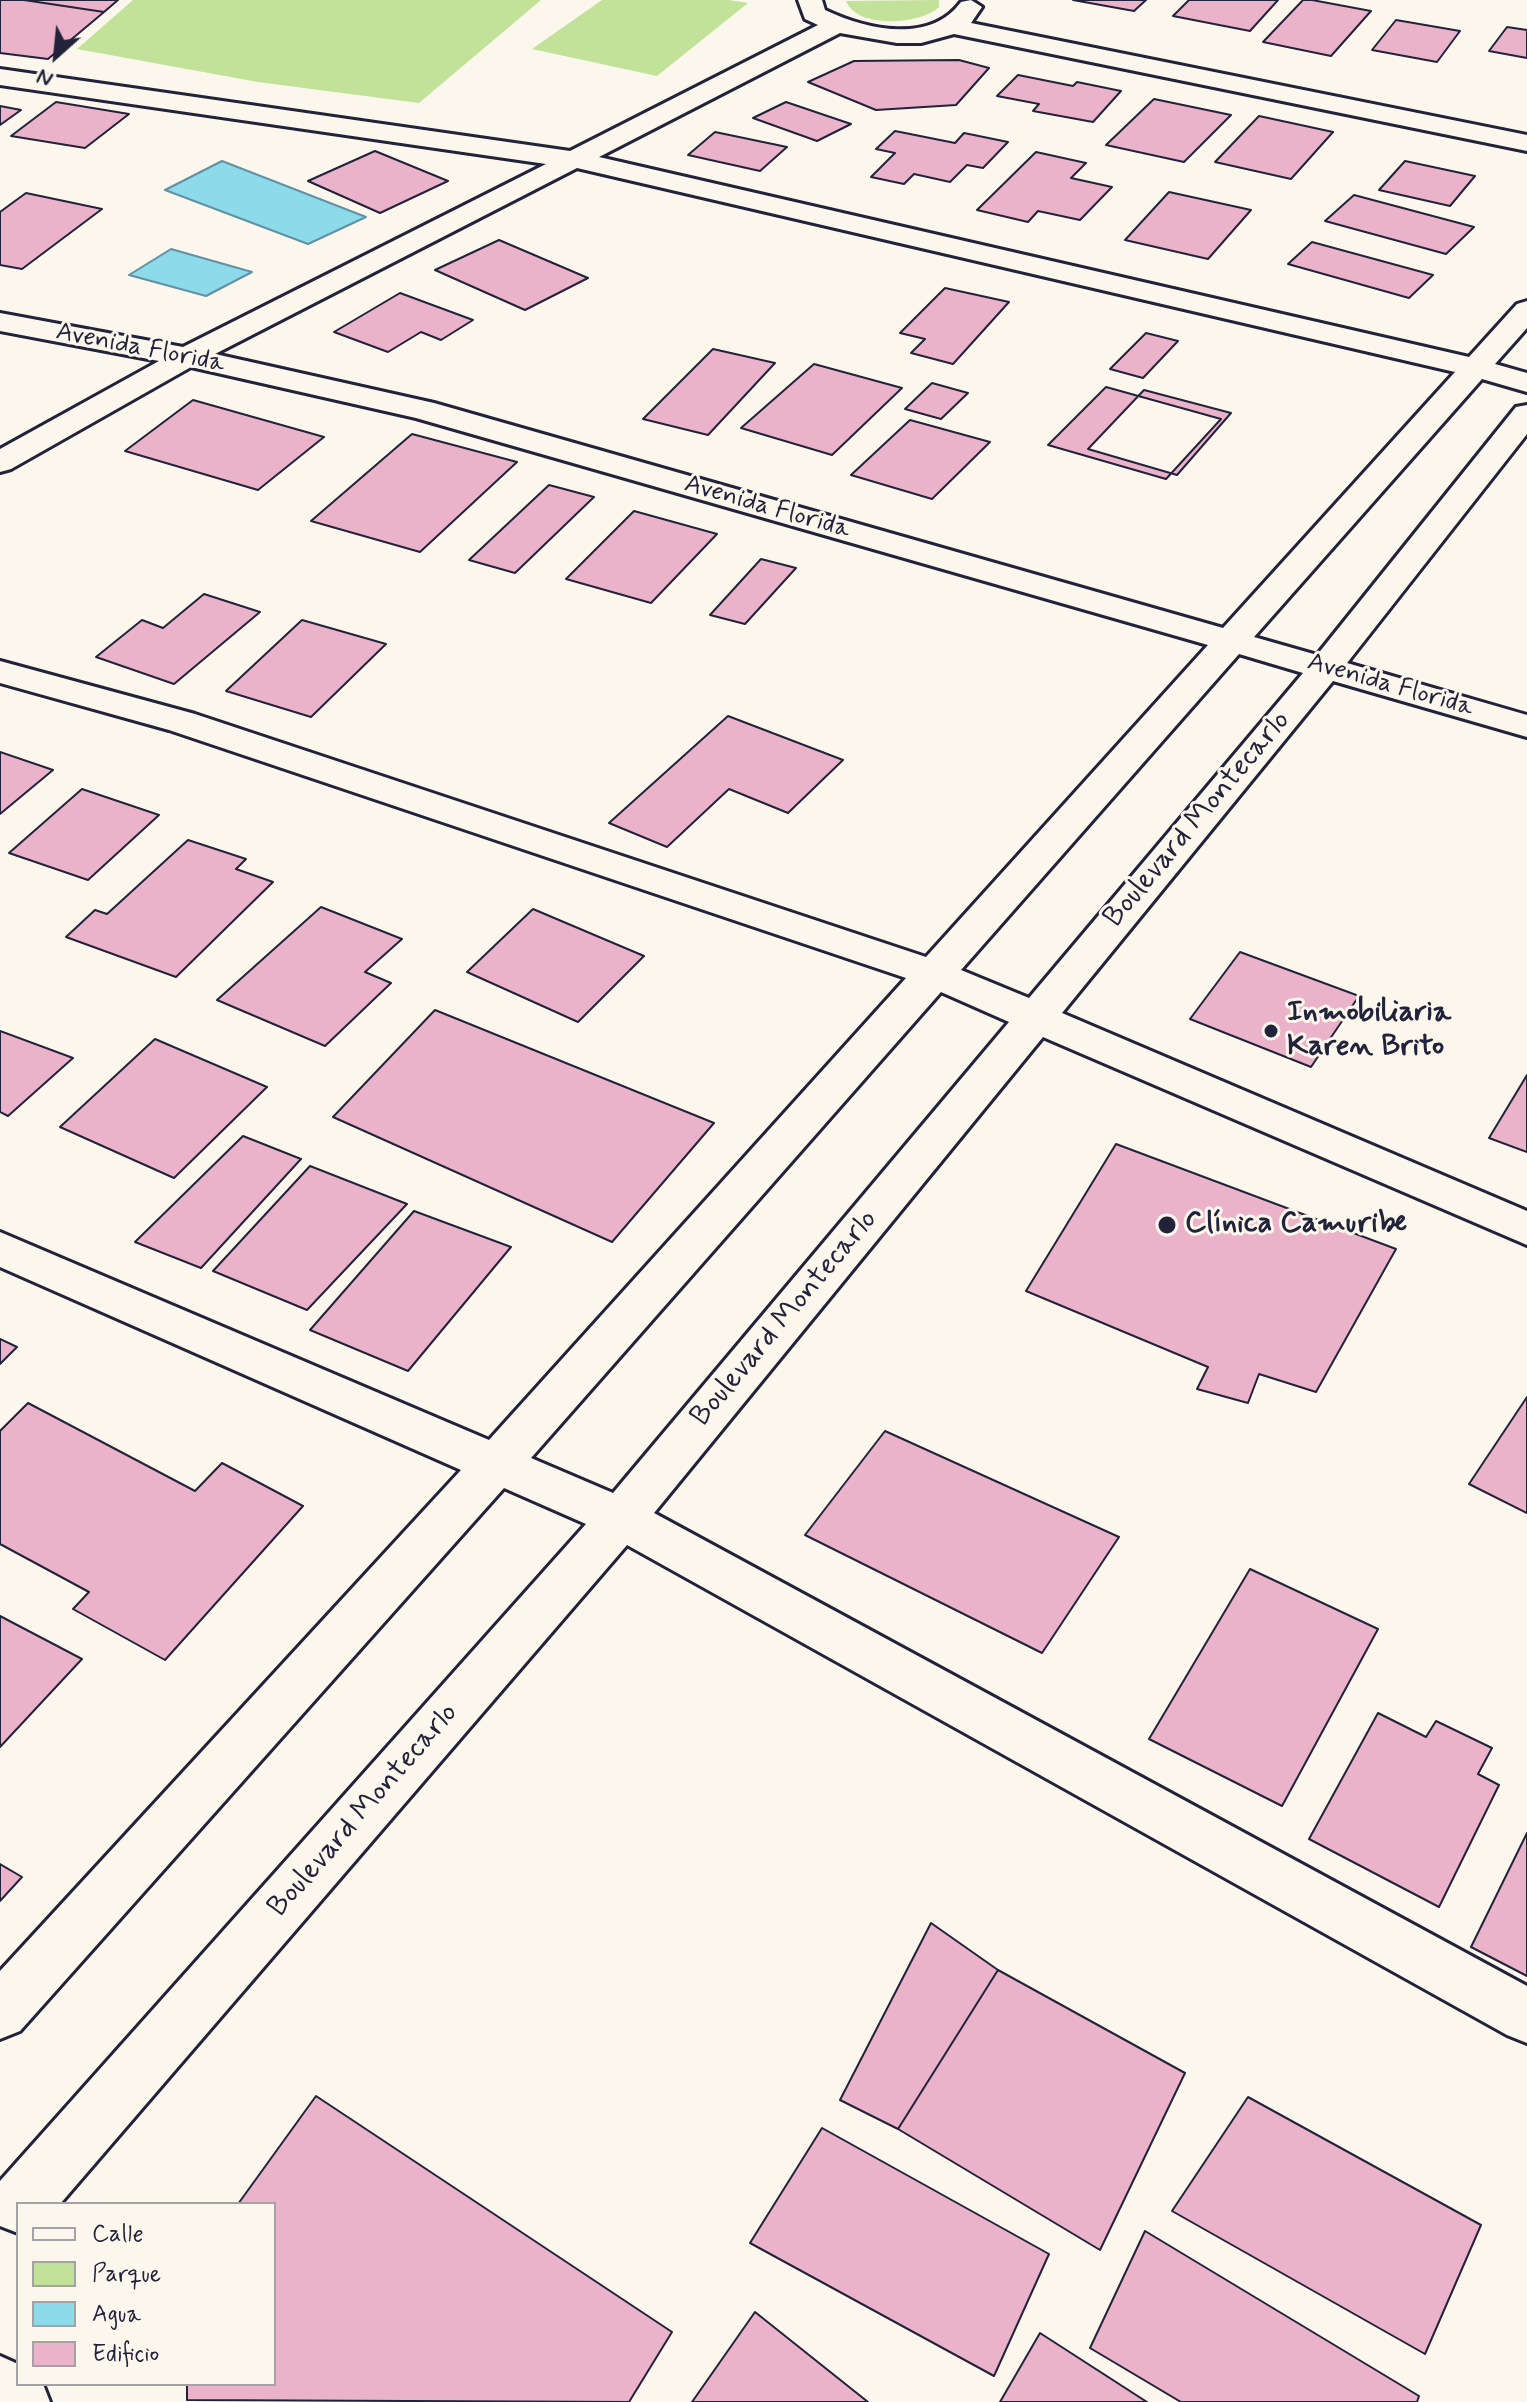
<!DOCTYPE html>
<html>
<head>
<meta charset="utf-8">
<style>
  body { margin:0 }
  #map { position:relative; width:1527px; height:2402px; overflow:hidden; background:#fbf7ec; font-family:Mynerve,sans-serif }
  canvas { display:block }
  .legend { position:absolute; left:16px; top:2202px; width:260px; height:184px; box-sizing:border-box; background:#fbf7ec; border:2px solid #a4a2a5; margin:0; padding:10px 14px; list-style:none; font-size:24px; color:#22223b }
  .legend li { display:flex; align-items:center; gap:16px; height:40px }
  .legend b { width:40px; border:2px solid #a4a2a5 }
  .north { position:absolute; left:16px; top:16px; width:80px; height:80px; -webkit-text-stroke:6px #fbf7ec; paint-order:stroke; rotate:207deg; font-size:22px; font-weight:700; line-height:32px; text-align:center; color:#22223b }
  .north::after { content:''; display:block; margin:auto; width:28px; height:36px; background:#22223b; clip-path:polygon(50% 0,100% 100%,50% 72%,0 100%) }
</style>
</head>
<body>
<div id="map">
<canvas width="1527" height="2402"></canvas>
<ul class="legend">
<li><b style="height:10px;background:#fbf7ec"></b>Calle</li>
<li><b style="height:22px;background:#c2e199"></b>Parque</li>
<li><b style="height:22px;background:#8cdaea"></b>Agua</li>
<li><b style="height:22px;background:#ebb3c9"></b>Edificio</li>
</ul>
<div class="north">N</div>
</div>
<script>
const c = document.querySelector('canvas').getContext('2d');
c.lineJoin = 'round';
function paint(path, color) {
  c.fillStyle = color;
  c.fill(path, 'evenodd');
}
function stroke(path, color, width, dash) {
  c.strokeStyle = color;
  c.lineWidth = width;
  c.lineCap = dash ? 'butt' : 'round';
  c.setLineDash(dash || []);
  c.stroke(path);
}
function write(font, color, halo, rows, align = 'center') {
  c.font = font + ' Mynerve,sans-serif';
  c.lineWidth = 6;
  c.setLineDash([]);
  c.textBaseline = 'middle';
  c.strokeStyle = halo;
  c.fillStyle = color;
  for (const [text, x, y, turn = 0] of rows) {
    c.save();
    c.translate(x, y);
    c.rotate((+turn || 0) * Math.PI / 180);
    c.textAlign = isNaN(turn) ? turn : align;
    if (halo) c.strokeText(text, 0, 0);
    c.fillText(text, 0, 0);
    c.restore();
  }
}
const green = new Path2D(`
  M133,0H541L419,103L258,82L77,49Z
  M602,0H729L748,3L657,76L532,49Z
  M939,0V7C920,25 857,29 846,1Z`);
const water = new Path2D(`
  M222,161L366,217L308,244L165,190Z
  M171,249L252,272L206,296L129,275Z`);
const building = new Path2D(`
  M0,0H24L104,12L48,59L0,53Z
  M24,0H118L104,12Z
  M1073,0H1146L1134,11Z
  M1189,0H1278L1250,31L1173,16Z
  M1303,0H1312L1371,11L1331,56L1263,42Z
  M1396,20L1460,31L1437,62L1372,50Z
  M1507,27L1527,30V58L1489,51Z
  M959,60L989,68L956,105L876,110L808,82L854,61Z
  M1018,75L1073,86L1077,82L1121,91L1093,122L1033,111L1039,104L997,96Z
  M1154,99L1231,115L1184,162L1106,145Z
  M56,102L129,114L85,148L11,136Z
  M786,102L851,124L817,141L753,118Z
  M0,106L21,110L0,125Z
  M1259,116L1333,132L1291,179L1215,162Z
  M895,131L955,143L964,133L1008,142L983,168L967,165L950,182L914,174L904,184L871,177L895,153L876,149Z
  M715,132L787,147L760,171L688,155Z
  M375,151L448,181L380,213L308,181Z
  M1036,152L1086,163L1071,178L1112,187L1080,220L1038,211L1028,222L977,210Z
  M1405,161L1475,176L1450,206L1379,190Z
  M1169,192L1251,210L1208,259L1125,240Z
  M26,193L102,209L22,269L0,265V212Z
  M1354,195L1474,227L1446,254L1325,221Z
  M499,240L588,278L525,310L435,270Z
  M1312,242L1433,275L1409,298L1288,264Z
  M945,288L1009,302L953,364L911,353L925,339L900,333Z
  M400,293L473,320L441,340L421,332L388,352L334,332Z
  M1146,333L1178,341L1143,378L1110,369Z
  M713,349L775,363L708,435L643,419Z
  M814,364L902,388L832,455L741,428Z
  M932,383L968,393L941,419L905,409Z
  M1106,387L1221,419L1166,479L1048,445Z
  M1144,390L1231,413L1177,475L1088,449Z
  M193,400L324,437L258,490L125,451Z
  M910,420L990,442L932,499L851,475Z
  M412,434L517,462L420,552L311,521Z
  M549,485L594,497L515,573L469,560Z
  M634,511L717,534L651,603L566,579Z
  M761,559L796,568L745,624L710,615Z
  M204,594L260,612L174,684L96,657L142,620L163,628Z
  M302,620L386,644L311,717L226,691Z
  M728,716L843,760L788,813L729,789L667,847L609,823Z
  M0,752L53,770L0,814Z
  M82,789L159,815L88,880L9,853Z
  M188,840L246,859L236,869L273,882L176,977L66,937L95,910L107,914Z
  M321,907L402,939L365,972L391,983L325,1046L217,1000Z
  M533,909L644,956L578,1022L467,972Z
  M1240,952L1359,996L1311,1067L1190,1019Z
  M435,1010L714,1123L612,1242L333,1117Z
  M0,1031L73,1058L8,1116L0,1112Z
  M155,1039L267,1087L174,1178L60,1127Z
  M1527,1075V1152L1489,1138Z
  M243,1136L301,1159L201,1268L135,1242Z
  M1116,1144L1396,1249L1316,1392L1259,1374L1248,1403L1197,1389L1208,1367L1026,1291Z
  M310,1166L407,1204L307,1310L213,1271Z
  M414,1211L511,1247L408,1371L310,1330Z
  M0,1339L17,1347L0,1364Z
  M1527,1397V1513L1469,1484Z
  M28,1403L195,1491L222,1463L303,1506L165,1660L73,1609L89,1592L0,1544V1431Z
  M885,1431L1119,1537L1042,1653L805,1535Z
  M1250,1569L1378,1629L1282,1806L1149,1739Z
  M0,1616L82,1659L0,1747Z
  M1378,1713L1426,1737L1436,1721L1492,1748L1478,1774L1499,1785L1439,1907L1309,1839Z
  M1527,1833V1976L1471,1947Z
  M0,1864L22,1877L0,1901Z
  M931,1923L998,1970L898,2129L840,2100Z
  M998,1970L1185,2073L1100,2250L898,2129Z
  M316,2096L672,2332L629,2402L187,2400V2384H274V2204H238Z
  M1248,2097L1481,2225L1425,2354L1172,2211Z
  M822,2128L1049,2254L994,2376L750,2243Z
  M1145,2231L1419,2396L1417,2402H1181L1090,2348Z
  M755,2312L868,2402H692Z
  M1040,2333L1147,2402H1000Z`);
const minor = new Path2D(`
  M798,0H822L825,10C867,30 930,44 961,2L971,0L982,7L971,23L1527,135V151L954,34L921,43H897L840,33L599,157L1469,357L1517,304L1527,301V328L1495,364L1527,373V392L1482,379L1254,637L1317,655L1516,407L1527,405V434L1347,663L1527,715V737L1333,681L1062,1013L1527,1211V1245L1043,1037L654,1513L1527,1986V2043L1507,2035L627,1545L60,2204H18V2233L0,2226V2181L586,1524L504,1488L20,2031L0,2039V1971L461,1470L0,1267V1232L489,1440L906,978L169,730L0,683V661L195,714L926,957L1208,645L416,418L191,367L11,469L0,472V449L159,361L0,331V313L183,347L546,164L0,85V69L570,151L818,25L805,19ZM577,168L1455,372L1223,628L434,403L215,354ZM1239,654L1303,673L1029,998L961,970ZM941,992L1009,1022L613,1493L531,1458Z
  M0,2356L18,2364V2384H43L50,2402H0Z`);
const markers = [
  [1271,1031,8,"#22223b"],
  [1167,1225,10,"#22223b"]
];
const farStreetnames = [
  ["Avenida Florida",140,349,11],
  ["Avenida Florida",767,508,16],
  ["Avenida Florida",1390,686,16]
];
const streetNames = [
  ["Boulevard Montecarlo",1198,820,-50],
  ["Boulevard Montecarlo",785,1319,-50],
  ["Boulevard Montecarlo",364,1811,-49]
];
const poiNames = [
  ["Inmobiliaria",1287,1014],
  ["Karen Brito",1287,1048],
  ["Clínica Camuribe",1185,1225]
];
paint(green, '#c2e199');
paint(water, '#8cdaea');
stroke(water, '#6290a4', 2);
paint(building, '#ebb3c9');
stroke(building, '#22223b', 2);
stroke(minor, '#22223b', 6);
paint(minor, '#fbf7ec');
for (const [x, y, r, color] of markers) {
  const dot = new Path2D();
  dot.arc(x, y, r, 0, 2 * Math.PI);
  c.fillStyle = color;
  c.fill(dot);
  stroke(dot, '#fbf7ec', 3);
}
write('26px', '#22223b', '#fbf7ec', farStreetnames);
write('30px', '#22223b', '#fbf7ec', streetNames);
write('bold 30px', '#22223b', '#fbf7ec', poiNames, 'left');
</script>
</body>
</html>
